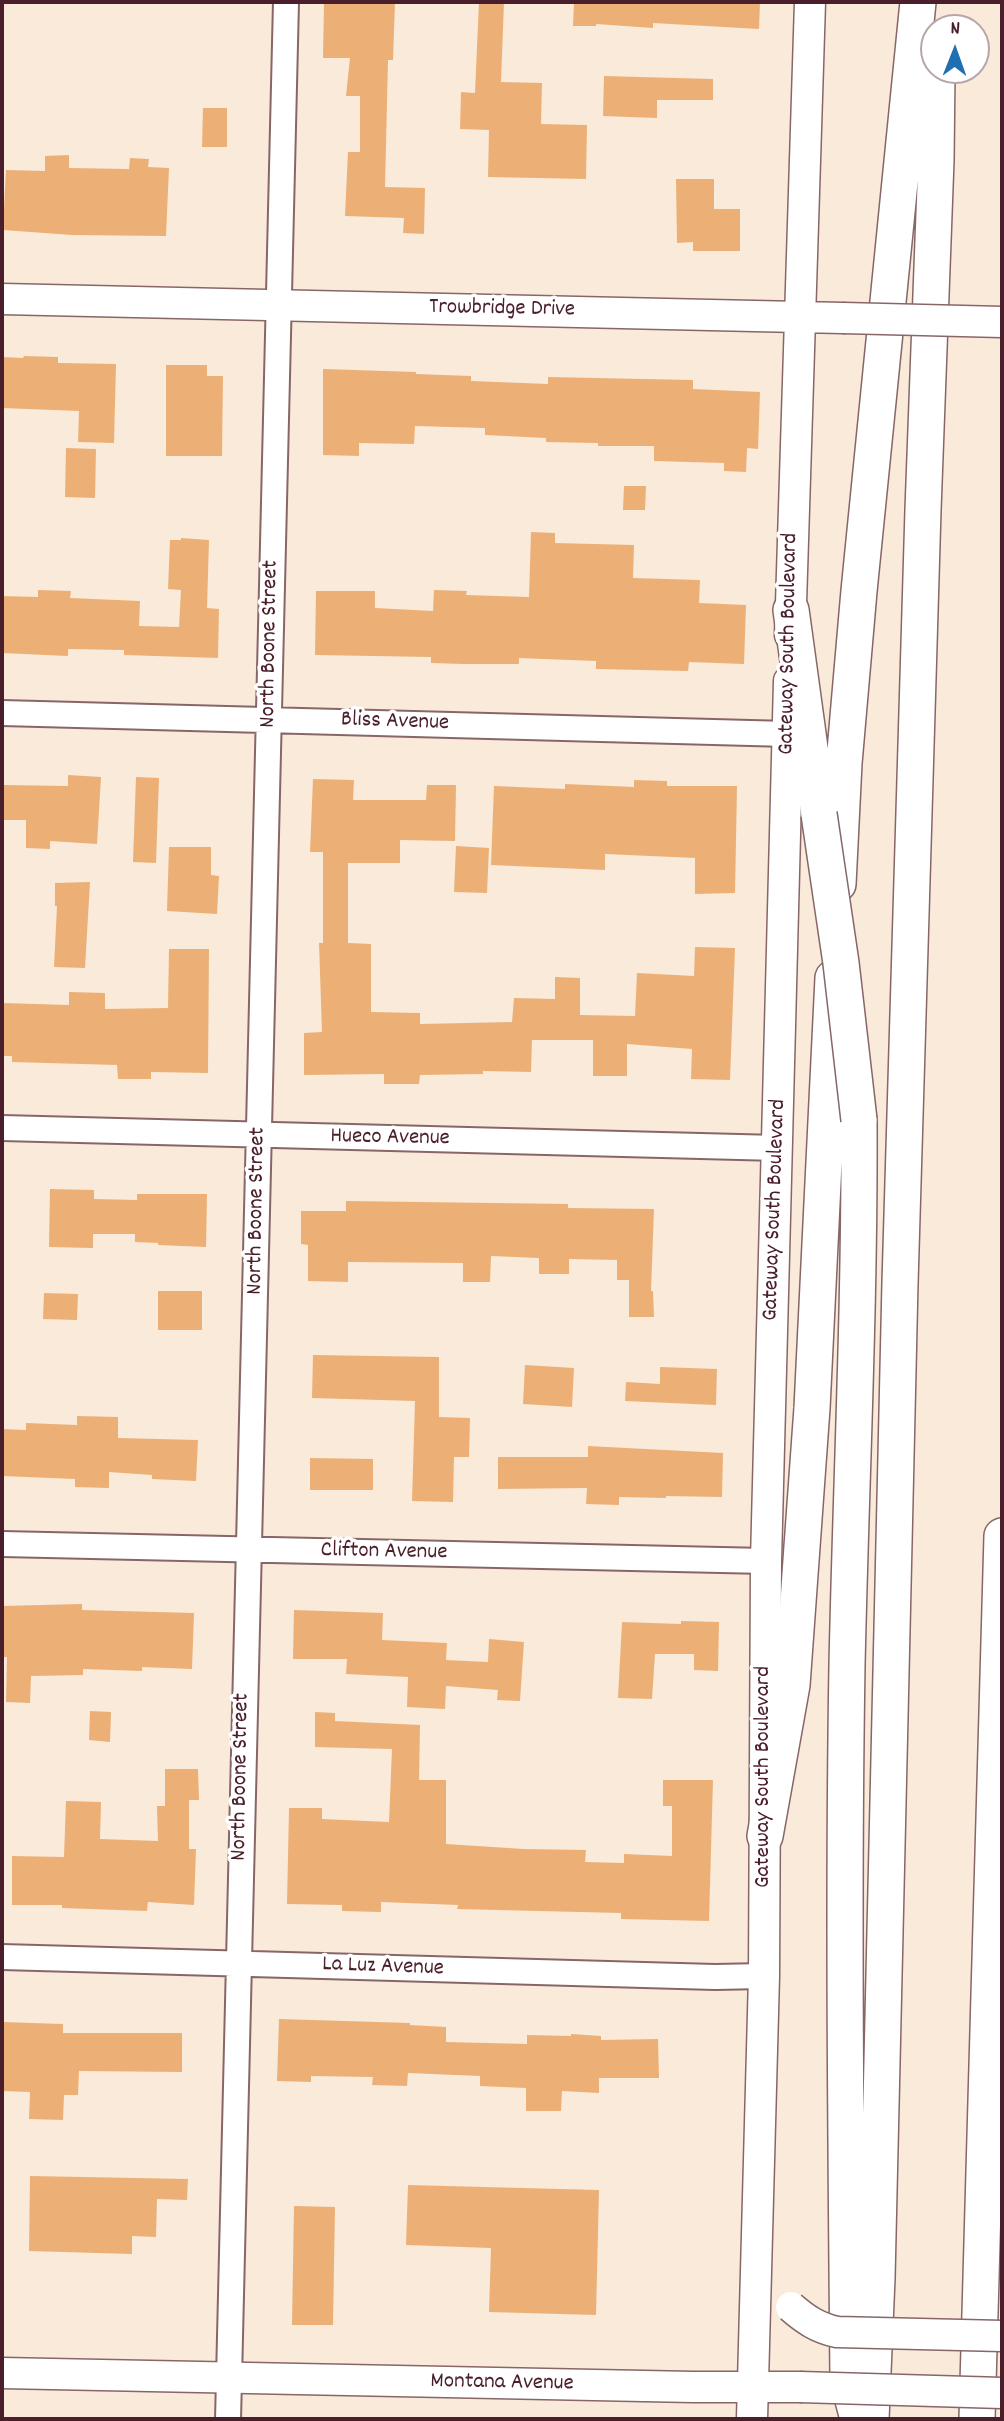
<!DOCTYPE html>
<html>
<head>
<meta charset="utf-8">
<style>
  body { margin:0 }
  #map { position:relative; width:1004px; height:2421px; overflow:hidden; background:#f9eada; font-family:Dekko,sans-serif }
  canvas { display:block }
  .frame { position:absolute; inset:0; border:4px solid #4a1f2b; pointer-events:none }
  .north { position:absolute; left:920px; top:14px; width:70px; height:70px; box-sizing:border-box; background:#fff; border:2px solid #b7a5aa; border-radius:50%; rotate:1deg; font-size:19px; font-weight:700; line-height:28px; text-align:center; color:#4a1f2b }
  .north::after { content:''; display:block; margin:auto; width:24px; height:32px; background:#1f6fb2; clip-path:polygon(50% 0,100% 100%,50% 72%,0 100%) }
</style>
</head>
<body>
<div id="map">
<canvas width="1004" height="2421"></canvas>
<div class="frame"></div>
<div class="north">N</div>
</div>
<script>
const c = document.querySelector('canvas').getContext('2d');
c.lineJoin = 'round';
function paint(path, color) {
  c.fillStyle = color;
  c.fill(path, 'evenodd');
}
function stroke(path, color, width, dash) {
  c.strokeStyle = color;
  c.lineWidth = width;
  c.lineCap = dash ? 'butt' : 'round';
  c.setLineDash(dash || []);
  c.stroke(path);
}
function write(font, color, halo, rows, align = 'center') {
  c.font = font + ' Dekko,sans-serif';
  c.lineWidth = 7;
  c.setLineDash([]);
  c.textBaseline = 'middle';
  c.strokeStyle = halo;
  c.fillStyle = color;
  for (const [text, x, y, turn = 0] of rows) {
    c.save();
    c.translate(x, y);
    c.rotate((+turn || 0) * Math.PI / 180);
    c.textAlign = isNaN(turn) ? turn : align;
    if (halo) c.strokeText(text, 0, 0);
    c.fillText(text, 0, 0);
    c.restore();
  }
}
const building = new Path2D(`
  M324,2H395L393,60H388L385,187L425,188L424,234L403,233L404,218L345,216L348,152H360V96H346L350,58H323Z
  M479,2H504L501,82L542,83L541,124L587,125L586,179L488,177L489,130L460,129L461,92L475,93Z
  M574,2H760L759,29L653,23V28L596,24V26H573Z
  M604,76L713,79V100H657V118L603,116Z
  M203,108H227V147H202Z
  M69,155V168L129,169L130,158L149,159L148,167L169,168L166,236L72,235L3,230L6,170L45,171V156Z
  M676,179H714V209H740V251H693V242L677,243Z
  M24,356L58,357V363L116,364L114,443L78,442L79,411L2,408V357L23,358Z
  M166,365H207V376H223L222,456H166Z
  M323,369L416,372V374L471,376V381L548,384V377L693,380V389L760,392L758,449L747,448L746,472L724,471V463L654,461V446H598V443L546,442V438L485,435V428L415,426L414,444L359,443V456L323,455Z
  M66,448L96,449L95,498L65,497Z
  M624,486H646L645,510H623Z
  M531,532L555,533V543L634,545L633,578L700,580L699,603L746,605L744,664L689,662L688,671L596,669V661L519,658V664H463L431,663V657L315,655L316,591H375V608L433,611L434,590L467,591L466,595L529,597Z
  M181,538L209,540L207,608L219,609L218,658L124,655V650L68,649V656L2,653V596L38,597V590L71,591L70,598L140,601L139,626L179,627L181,590L168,589L170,540H181Z
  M68,775L101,777L97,844L50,841V849L26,848V820H4V785L68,786Z
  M136,777L159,778L156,863L133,862Z
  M313,779L354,780L353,800H426L427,785H456L455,841L400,840V863H348V943L371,944V1012L420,1013V1024L512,1022L514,998L555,999V977L580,978V1015L635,1016L637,973L694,976L695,947L735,948L730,1080L691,1079L692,1049L627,1044V1076H593V1040H532L531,1072L483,1071V1074L420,1075L419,1084H384V1074L304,1075V1033L322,1032L319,943H323V852H310Z
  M634,780L667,781V786H737L735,893L695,894V858L605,854V870L491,865L494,786L565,789V784L634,787Z
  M456,846L489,848L487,893L454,892Z
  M169,847H211V875L219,876L217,914L167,911Z
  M90,882L85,968L54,967L57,906H55V883Z
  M169,949H209L208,1073L151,1072V1079H118L117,1065L12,1062V1056H2V1003L69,1005V992L105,993V1009L168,1008Z
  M50,1189L94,1190V1199L137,1200V1194H207L206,1247L158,1245V1243L135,1242V1234H93V1248L49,1247Z
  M346,1201L568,1204V1208L654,1209L651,1291H653L654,1317H629V1280H617V1260L569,1259V1274H539V1258L491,1256L490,1282H463V1263L348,1262V1282L308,1281V1245L301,1244V1211H346Z
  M158,1291H202V1330H158Z
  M44,1293L78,1294L77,1320L43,1319Z
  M313,1355L439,1357V1417L470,1418L469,1457H454L453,1502L412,1501L415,1401L312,1398Z
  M525,1365L574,1368L572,1407L523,1404Z
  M660,1367L717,1369L716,1405L625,1401L626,1382L660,1384Z
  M77,1416L118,1417V1438L198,1440L196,1481L152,1479V1475L109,1472V1488L75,1487V1479L2,1476V1429L26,1430V1423L77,1425Z
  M588,1446L723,1453L722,1497L666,1496V1498L619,1497V1505L586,1504L587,1488L498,1489V1457H588Z
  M310,1458L373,1459V1490H310Z
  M82,1604V1610L194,1613L192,1669L142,1667V1671L83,1669V1675L31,1676L30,1703L6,1702L7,1657H2V1606Z
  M294,1610L383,1613L382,1640L447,1643L446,1660L488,1662L489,1639L524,1642L520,1701L497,1700L498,1690L446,1686L445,1709L407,1707L408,1677L346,1674L347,1659H293Z
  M681,1621L719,1622L718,1671L694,1670V1654H655L652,1699L618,1698L622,1622L681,1624Z
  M90,1711L111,1712L110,1742L89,1740Z
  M315,1712L335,1713V1721L420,1725L419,1780H446V1844L524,1849L586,1850L585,1862L624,1863V1854L672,1856V1806H663V1780H713L709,1921L621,1919V1913L457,1909L458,1905L381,1902V1912L342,1911V1905L287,1904L289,1808H322V1819L389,1822L392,1749L315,1747Z
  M165,1769H198L199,1800H189V1849H196L194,1905L148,1902L147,1911L62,1908V1905H12V1856L64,1857L66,1801L101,1802L100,1839L158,1841L157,1806H165Z
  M279,2019L410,2023V2025L446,2027V2042L527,2044V2035L571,2036V2034L601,2036V2040L658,2039L659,2078H599V2093L562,2091L561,2111H526V2088L480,2086V2076L408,2073L407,2086L372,2085L373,2077L311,2076V2082L277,2081Z
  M2,2022L63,2024V2033H182V2072L79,2071L78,2095H64L63,2120L29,2119L30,2092L2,2091Z
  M30,2176L188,2179L187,2200L157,2199L156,2237L132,2236V2254L29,2251Z
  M408,2185L599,2190L596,2315L489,2312L491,2248L406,2245Z
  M294,2206L335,2207L333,2325H292Z`);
const minor = new Path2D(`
  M2,713L788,734
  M2,1128L778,1148
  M2,1544L766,1561
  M2,1957L715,1977L764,1976
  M228,2419L286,2`);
const major = new Path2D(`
  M2,299L843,318
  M790,635L810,2
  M2,2373L693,2387H800
  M752,2419L764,1976L766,1561L789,681`);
const highway = new Path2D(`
  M791,610L819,814
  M838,884L844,763L859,591L918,2
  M765,1836L792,1685L812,1408L833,978
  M858,2419L848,2381C846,2142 843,1904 847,1665C851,1483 860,1302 859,1120
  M871,2419L877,2278L900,1283L923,510L936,160L937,70
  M977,2419L1002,1536`);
const majorBridge = new Path2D(`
  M843,318L1002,322
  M791,2307C806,2320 818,2328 837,2332L1002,2336
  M800,2387L1002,2393`);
const highwayBridge = new Path2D(`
  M819,814L841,963L859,1120`);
const streetNames = [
  ["Trowbridge Drive",502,310,1],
  ["North Boone Street",271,644,-89],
  ["Gateway South Boulevard",790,644,-89],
  ["Bliss Avenue",395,723,2],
  ["Hueco Avenue",390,1139,1],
  ["Gateway South Boulevard",776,1210,-88],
  ["North Boone Street",258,1211,-89],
  ["Clifton Avenue",384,1553,1],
  ["North Boone Street",242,1777,-89],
  ["Gateway South Boulevard",765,1777,-90],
  ["La Luz Avenue",383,1968,2],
  ["Montana Avenue",502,2384,1]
];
paint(building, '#ecb077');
stroke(minor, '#876668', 28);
stroke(major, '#876668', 33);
stroke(highway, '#876668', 38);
stroke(minor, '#fff', 24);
stroke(major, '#fff', 30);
stroke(highway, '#fff', 35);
stroke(majorBridge, '#876668', 33, []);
stroke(highwayBridge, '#876668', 38, []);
stroke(majorBridge, '#fff', 30);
stroke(highwayBridge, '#fff', 35);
write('23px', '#4a1f2b', '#fff', streetNames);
</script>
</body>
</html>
